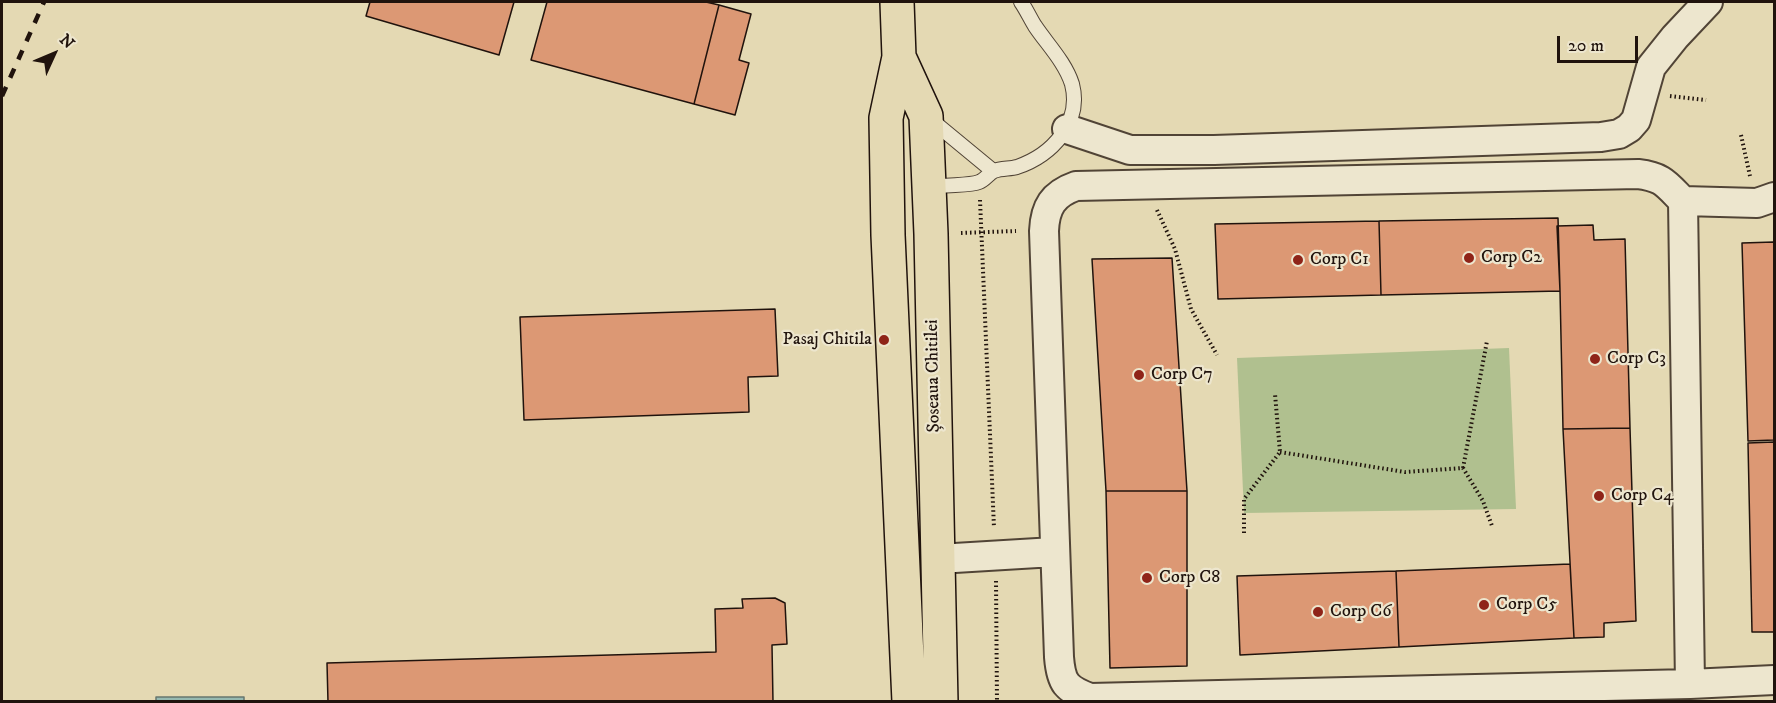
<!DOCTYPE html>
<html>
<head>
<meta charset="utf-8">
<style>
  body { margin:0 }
  #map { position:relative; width:1776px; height:703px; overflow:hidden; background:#e4d9b3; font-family:"IM FELL DW Pica",serif }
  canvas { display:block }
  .frame { position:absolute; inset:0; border:3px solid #20130d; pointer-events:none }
  .north { position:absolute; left:24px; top:24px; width:60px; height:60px; -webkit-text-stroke:4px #ede6ce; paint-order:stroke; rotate:46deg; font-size:16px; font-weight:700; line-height:24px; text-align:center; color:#20130d }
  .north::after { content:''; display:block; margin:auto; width:21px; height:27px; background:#20130d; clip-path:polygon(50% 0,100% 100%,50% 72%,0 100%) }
  .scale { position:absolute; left:1557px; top:36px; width:81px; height:27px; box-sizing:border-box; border:3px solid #20130d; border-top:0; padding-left:8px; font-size:18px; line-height:21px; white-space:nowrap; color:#20130d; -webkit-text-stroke:4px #ede6ce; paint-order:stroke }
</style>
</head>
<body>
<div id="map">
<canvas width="1776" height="703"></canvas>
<div class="frame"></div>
<div class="north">N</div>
<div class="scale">20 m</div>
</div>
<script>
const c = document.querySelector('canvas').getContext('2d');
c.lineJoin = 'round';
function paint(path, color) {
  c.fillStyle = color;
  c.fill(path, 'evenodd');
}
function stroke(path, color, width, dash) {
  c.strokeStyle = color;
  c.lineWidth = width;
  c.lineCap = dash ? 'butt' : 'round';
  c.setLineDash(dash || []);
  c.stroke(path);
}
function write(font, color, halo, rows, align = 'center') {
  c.font = font + ' "IM FELL DW Pica",serif';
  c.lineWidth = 4.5;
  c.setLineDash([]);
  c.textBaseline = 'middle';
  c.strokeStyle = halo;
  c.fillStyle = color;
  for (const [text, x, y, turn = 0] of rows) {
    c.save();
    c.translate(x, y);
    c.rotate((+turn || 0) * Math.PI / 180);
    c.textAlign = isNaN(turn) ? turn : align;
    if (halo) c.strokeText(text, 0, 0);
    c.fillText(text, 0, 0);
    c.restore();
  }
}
const green = new Path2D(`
  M1509,348L1516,509L1244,513L1237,358Z`);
const water = new Path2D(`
  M156,697H244V701L156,702Z`);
const building = new Path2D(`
  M370,2H514L499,55L366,16Z
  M547,2H706L719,5L694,104L531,60Z
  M719,5L751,14L739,60L749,63L735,115L694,104Z
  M1558,218L1560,291L1381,295L1379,221Z
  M1379,221L1381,295L1218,299L1215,224Z
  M1593,225L1594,240L1625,239L1630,428L1563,429L1560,291L1557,226Z
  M1774,242V440L1748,441L1742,243Z
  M1172,258L1187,491H1106L1092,259Z
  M775,309L778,376L748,377L749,412L524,420L520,317Z
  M1630,428L1636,621L1604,623V637L1574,638L1563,429Z
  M1774,442V632H1752L1748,443Z
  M1106,491H1187V666L1110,668Z
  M1570,564L1574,638L1399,647L1396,571Z
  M1396,571L1399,647L1240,655L1237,576Z
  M775,598L785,603L787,644L772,645L773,702H328L327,663L716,652L715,609L743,608L742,599Z`);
const path = new Path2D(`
  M1670,96L1706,100
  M1741,135L1750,176
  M980,200L994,528
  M1157,210L1175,249L1191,309L1217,355
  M961,233L1016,231
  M1280,452L1405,472L1463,468L1483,501L1492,526
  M1463,468L1487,341
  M1244,533V499L1280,452L1275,394
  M996,581L997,702`);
const service = new Path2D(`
  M930,119L993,171
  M929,186C939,186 972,185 979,182C985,180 989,173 994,171C1001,168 1010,169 1017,167C1052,155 1082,123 1072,84C1065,62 1047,44 1035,26C1030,18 1026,9 1021,2`);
const minor = new Path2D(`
  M1067,129L1130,150H1214L1601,137L1619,134L1629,128L1636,120L1651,67L1675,37L1708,2
  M1683,201L1757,203L1774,197
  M938,559L1054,552
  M1690,684L1683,201C1666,184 1663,177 1638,174L1076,186C1053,194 1045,207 1044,231L1059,657C1061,683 1066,689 1090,698L1690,684L1774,680`);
const primary = new Path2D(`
  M897,2L899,57L886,118L888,235L909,702
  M899,57L926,116L931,234L941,702`);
const rail = new Path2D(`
  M2,96L44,2`);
const markers = [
  [1469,258,6,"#8f2418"],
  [1298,260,6,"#8f2418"],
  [884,340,6,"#8f2418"],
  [1595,359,6,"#8f2418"],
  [1139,375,6,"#8f2418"],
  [1599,496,6,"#8f2418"],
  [1147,578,6,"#8f2418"],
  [1484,605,6,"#8f2418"],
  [1318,612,6,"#8f2418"]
];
const poiNames = [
  ["Corp C2",1481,258],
  ["Corp C1",1310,260],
  ["Pasaj Chitila",872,340,"right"],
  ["Corp C3",1607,359],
  ["Corp C7",1151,375],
  ["Corp C4",1611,496],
  ["Corp C8",1159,578],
  ["Corp C5",1496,605],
  ["Corp C6",1330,612]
];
const streetNames = [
  ["Șoseaua Chitilei",934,376,-91]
];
paint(green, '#b0c08f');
paint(water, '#96bab1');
stroke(water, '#67776f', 1.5);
paint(building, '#dc9874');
stroke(building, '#20130d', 1.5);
stroke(service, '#514436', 16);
stroke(minor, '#514436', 32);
stroke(primary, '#20130d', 36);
stroke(path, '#20130d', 4, [1.5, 3]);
stroke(service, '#ede6ce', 14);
stroke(minor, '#ede6ce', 28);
stroke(primary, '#e4d9b3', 33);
stroke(rail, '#20130d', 4.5, [10, 10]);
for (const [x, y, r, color] of markers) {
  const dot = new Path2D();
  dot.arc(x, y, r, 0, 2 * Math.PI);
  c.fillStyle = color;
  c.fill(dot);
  stroke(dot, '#ede6ce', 2);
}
write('18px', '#20130d', '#ede6ce', poiNames, 'left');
write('18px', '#20130d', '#ede6ce', streetNames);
</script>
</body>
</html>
